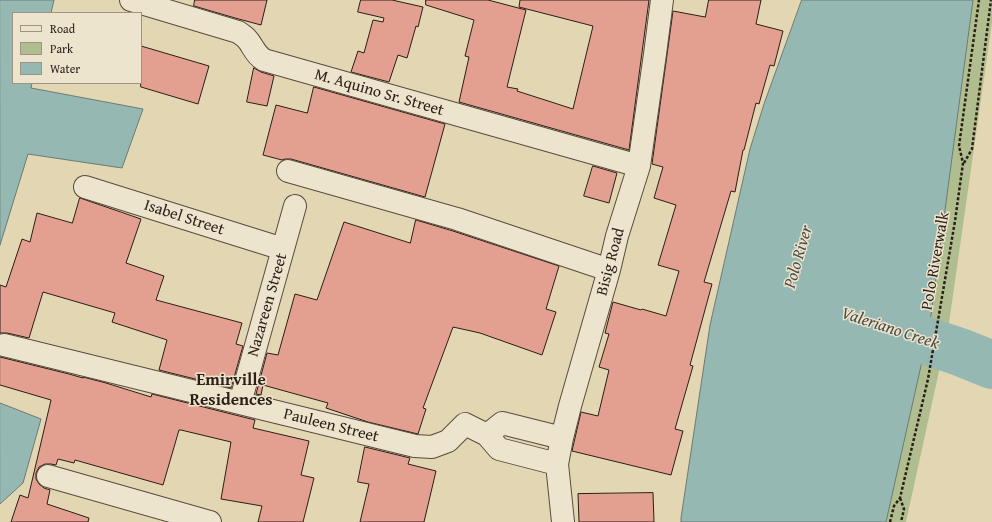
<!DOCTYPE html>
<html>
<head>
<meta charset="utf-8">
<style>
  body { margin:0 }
  #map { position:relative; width:992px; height:522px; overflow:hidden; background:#e3d6b2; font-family:"Gentium Book Plus",serif }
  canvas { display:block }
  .legend { position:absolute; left:12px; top:12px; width:130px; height:72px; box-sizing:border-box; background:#ede4cd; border:1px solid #9f9484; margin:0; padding:5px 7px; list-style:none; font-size:12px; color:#2b1d17 }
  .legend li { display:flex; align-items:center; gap:8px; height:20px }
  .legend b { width:20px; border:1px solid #9f9484 }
</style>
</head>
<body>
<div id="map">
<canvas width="992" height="522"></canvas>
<ul class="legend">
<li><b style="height:5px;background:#ede4cd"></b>Road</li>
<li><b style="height:11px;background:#b0be8f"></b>Park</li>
<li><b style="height:11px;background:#96b8b3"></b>Water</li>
</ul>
</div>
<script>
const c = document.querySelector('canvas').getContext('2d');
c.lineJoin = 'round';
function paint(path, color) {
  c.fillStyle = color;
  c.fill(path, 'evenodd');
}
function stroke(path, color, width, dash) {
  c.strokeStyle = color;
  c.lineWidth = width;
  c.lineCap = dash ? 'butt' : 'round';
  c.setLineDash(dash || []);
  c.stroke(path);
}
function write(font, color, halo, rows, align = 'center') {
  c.font = font + ' "Gentium Book Plus",serif';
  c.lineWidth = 3;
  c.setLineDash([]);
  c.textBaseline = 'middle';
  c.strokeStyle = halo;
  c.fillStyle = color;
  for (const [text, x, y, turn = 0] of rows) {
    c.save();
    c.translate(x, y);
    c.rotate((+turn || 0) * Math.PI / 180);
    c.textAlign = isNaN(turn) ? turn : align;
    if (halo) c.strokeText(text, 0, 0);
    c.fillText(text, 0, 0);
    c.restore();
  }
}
const green = new Path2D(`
  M973,0H992V22L948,330L906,522H885L895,475L929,330Z`);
const water = new Path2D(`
  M0,0H54L51,13H13V83H32L31,88L143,109L122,168L28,154L0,245Z
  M802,0H973L929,330L886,522H681V518L710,325L750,149L764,104Z
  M0,403L41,419L23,483L0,504Z`);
const river = new Path2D(`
  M863,320L960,352L992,365`);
const building = new Path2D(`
  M195,0H267L261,25L235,18L194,6Z
  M361,0H392L423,7L418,27L416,26L407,58L398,55L389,82L351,72L358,51L364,53L373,20L383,22L384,18L358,12Z
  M426,0H488L526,10L507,87L518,89L517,91L573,109L593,26L519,7L520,0H649L629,150L459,102L469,57L465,56L474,20L426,5Z
  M709,0H761L756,24L783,31L774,66L770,65L759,104L756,103L744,150H743L735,192L731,191L704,282L712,284L690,365L693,366L675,429L683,431L671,475L572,451L581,412L598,416L609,370L599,367L609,334L605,333L613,302L641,310L642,309L666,316L679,271L658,265L676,205L654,198L663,167L652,164L673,11L705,17Z
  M141,46L209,66L198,104L141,87Z
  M254,68L261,72L274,76L267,106L247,102Z
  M314,87L445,124L425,197L291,159H285L282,160L263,155L276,105L307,113Z
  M593,166L617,173L609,203L584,196Z
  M80,198L141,219L126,263L164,276L156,300L242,323L236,344L243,346L231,388L159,370L167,340L112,322L115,313L43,292L29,338L7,333H0V285L6,287L22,239L30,242L37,213L72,223Z
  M416,220L453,231L559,266L546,309L556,312L542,355L480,333L453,327L423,408L426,409L418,434L368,422L326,408L328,403L263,385L261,395L256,394L267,353L278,355L295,294L317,300L344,222L410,243Z
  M0,357L69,374L83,378V377L106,383L151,397L152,394L255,420L253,428L309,441L301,475L314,478L303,522H258L262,506L221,499L231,442L181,430H179L163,485L75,460L74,463L58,459L56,465L51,464H45L39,467L36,473V479L39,484L44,488L50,490L47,504L89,518L88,522H11L20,495L28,498L51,400L0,385Z
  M365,447L410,458L408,464L436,471L424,522H360L369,484L358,482Z
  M653,493L654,522H579L578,494Z`);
const path = new Path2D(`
  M964,163L972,149L991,0
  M900,498L904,509L901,522
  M890,522L894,506L900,498L928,379L955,221L963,163L959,146L979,0`);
const minor = new Path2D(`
  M131,0L238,32C241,34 244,36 246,38C254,46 253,53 264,60L639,166
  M288,171L457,219L609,270
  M85,187L283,249
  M4,345L415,446L432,447L448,441L465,424L487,435L499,449L557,464
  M240,403L295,206
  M487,435L502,423L562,438
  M48,476L210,522
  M563,522L557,464L562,438L570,406L609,270L617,236L639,166L655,54L662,0`);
const streetNames = [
  ["M. Aquino Sr. Street",379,93,16],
  ["Isabel Street",184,218,18],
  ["Polo Riverwalk",936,261,-80],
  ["Bisig Road",611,262,-75],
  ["Nazareen Street",268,305,-74],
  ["Pauleen Street",331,426,14]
];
const waterNames = [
  ["Polo River",799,257,-74],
  ["Valeriano Creek",890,329,18]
];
const neighbourhoodNames = [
  ["Emirville",231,381],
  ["Residences",231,401]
];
paint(green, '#b0be8f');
paint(water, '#96b8b3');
stroke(water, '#6b7a75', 1);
stroke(river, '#96b8b3', 48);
paint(building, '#e3a090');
stroke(building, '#2b1d17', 1);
stroke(minor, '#594b3e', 24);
stroke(path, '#2b1d17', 2.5, [3, 2]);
stroke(minor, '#ede4cd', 22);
write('16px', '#2b1d17', '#ede4cd', streetNames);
write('italic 17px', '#4b4c46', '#ede4cd', waterNames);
write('bold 17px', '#2b1d17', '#ede4cd', neighbourhoodNames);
</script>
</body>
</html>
